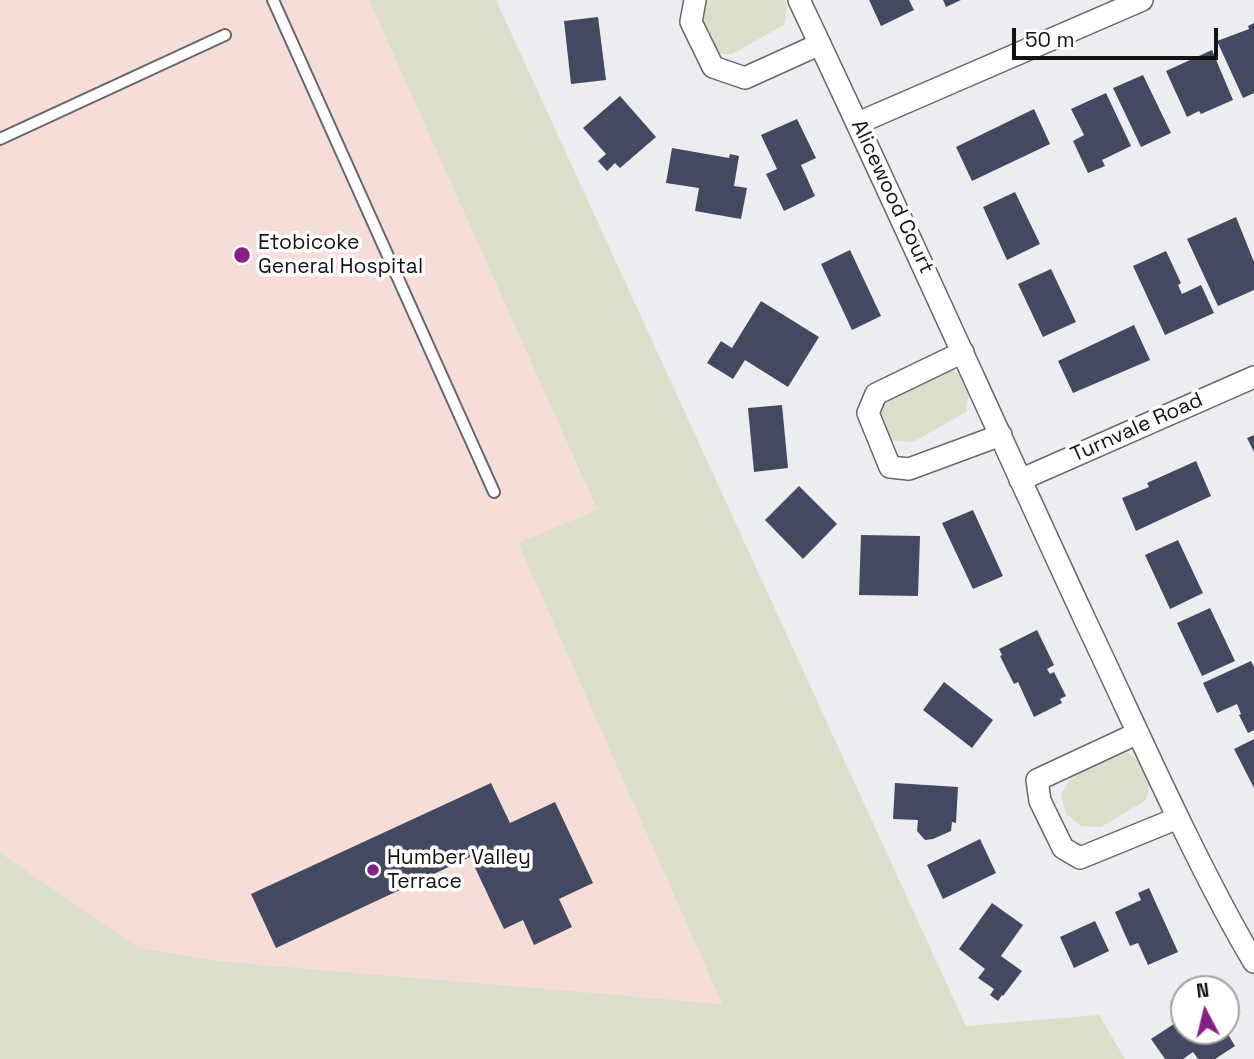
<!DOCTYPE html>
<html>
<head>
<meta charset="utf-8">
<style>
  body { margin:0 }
  #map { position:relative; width:1254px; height:1059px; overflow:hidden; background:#ecedf1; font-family:"Space Grotesk",sans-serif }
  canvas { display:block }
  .north { position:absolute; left:1170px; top:975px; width:70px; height:70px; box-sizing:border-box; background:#fff; border:2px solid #a0a0a1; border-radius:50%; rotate:353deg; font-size:19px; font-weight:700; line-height:28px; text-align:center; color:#121213 }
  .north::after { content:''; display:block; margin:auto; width:24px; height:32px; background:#861f86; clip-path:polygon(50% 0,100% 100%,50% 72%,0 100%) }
  .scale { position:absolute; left:1012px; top:28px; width:206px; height:32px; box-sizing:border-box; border:4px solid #121213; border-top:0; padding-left:9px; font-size:21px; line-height:24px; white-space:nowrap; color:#121213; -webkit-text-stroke:5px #fff; paint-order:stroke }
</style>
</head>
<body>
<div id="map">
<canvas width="1254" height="1059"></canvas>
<div class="north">N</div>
<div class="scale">50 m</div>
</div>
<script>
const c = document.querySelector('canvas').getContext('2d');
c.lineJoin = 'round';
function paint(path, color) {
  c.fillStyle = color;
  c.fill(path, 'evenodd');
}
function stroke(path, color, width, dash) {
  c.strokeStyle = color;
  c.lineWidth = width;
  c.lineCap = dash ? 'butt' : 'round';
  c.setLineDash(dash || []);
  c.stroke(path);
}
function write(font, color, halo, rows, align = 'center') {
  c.font = font + ' "Space Grotesk",sans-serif';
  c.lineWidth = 7;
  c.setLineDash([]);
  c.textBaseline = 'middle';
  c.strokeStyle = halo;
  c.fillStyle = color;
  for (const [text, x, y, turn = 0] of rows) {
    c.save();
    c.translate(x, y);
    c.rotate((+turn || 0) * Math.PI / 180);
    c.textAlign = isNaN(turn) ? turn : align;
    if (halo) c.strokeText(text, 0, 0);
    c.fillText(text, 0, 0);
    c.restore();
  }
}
const medical = new Path2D(`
  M0,0H369L597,511L518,543L722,1005L218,961L138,947L2,854L0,852Z`);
const green = new Path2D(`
  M369,0H496L966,1026L1099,1015L1125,1059H0V852L2,854L138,947L218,961L722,1004L518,543L597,510Z
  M706,0H785L787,7L784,25L732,54H714L692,26Z
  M946,366L961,376L969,393L966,412L913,442L894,441L879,430L873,411L890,384Z
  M1109,753H1128L1143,764L1150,782L1146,800L1101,827L1081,826L1066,814L1061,795L1075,770Z`);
const building = new Path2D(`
  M869,0H909L914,10L881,26Z
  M943,0H961L946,7Z
  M598,17L606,80L571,84L564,21Z
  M1254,23V93L1243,98L1217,41L1249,29L1248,26Z
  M1212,50L1233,100L1201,114L1199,111L1187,117L1166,71Z
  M1143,75L1171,133L1141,147L1113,88Z
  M1106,93L1131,146L1102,160L1105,166L1088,173L1073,141L1084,135L1071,109Z
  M620,96L656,137L620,168L615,163L607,171L598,161L606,154L583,128Z
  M1034,109L1050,144L972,181L956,147Z
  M797,119L816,158L801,165L815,196L784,211L766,174L777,169L761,135Z
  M672,148L729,158L730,154L739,156L734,186L747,188L741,219L695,211L699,188L666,183Z
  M1015,192L1040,244L1007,260L983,207Z
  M1236,217L1254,262V290L1218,306L1187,239Z
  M850,250L881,316L852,330L821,264Z
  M1166,251L1181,283L1178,285L1182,294L1201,285L1214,313L1165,335L1133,266Z
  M1051,269L1076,322L1043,337L1018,284Z
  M761,301L819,337L788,387L745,360L733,379L707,363L721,341L732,348Z
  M1134,325L1150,360L1073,393L1058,361Z
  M782,405L788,468L754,472L748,408Z
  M1254,435V452L1247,438Z
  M1196,461L1211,496L1136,531L1122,498L1149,487L1147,483Z
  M799,486L837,524L803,559L765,520Z
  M973,510L1003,576L973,589L942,523Z
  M861,535L920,536L918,596L859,595Z
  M1178,540L1203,593L1170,609L1145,555Z
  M1210,608L1235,661L1202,676L1177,623Z
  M1037,630L1054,665L1047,669L1050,674L1054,672L1066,696L1060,699L1062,703L1034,717L1018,682L1014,684L1000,656L1002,655L999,649Z
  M1251,661L1254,667V730L1248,733L1239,715L1241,714L1237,704L1217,713L1203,683Z
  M944,682L993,720L972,748L923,710Z
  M1254,739V788L1234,749Z
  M491,783L510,823L555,802L593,883L559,899L572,927L534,945L523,920L504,929L470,857L276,948L251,894Z
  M895,783L958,787L956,823L952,822L951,831L933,839L925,840L917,831L918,820L893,819Z
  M980,839L996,873L943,899L927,865Z
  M1149,888L1178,952L1148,965L1138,943L1130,946L1115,912L1141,900L1138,893Z
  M992,903L1023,925L1001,956L1022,971L1003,996L1002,995L998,1001L990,995L994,989L978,978L985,969L959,949Z
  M1095,921L1109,951L1074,968L1060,937Z
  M1184,1019V1031H1226L1235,1046L1215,1059H1198L1193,1052L1183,1059H1165L1151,1039L1180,1020L1181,1021Z`);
const lane = new Path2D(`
  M273,0L494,492
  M0,139L225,35`);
const street = new Path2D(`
  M695,0L691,22L713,67L745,78L820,44
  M799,0C897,206 990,415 1086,622C1119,691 1150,761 1184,830C1206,875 1228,919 1254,962
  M858,123L1142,0
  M963,352L876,394L868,413L890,467L909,469L1001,435
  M1020,480L1254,377
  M1138,733L1037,780L1040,801L1063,848L1080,858L1178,818`);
const markers = [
  [242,255,9,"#861f86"],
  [373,870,7,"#861f86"]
];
const streetNames = [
  ["Alicewood Court",892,197,65],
  ["Turnvale Road",1137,428,-24]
];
const poiNames = [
  ["Etobicoke",258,243],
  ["General Hospital",258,267],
  ["Humber Valley",387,858],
  ["Terrace",387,882]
];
paint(medical, '#f7ddd7');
paint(green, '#dcdeca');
paint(building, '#434961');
stroke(lane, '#67686b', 14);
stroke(street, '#67686b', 24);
stroke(lane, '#fff', 10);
stroke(street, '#fff', 21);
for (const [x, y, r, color] of markers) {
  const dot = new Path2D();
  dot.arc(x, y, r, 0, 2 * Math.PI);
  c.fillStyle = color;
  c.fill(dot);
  stroke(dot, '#fff', 2.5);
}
write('21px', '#121213', '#fff', streetNames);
write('21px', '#121213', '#fff', poiNames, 'left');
</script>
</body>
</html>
